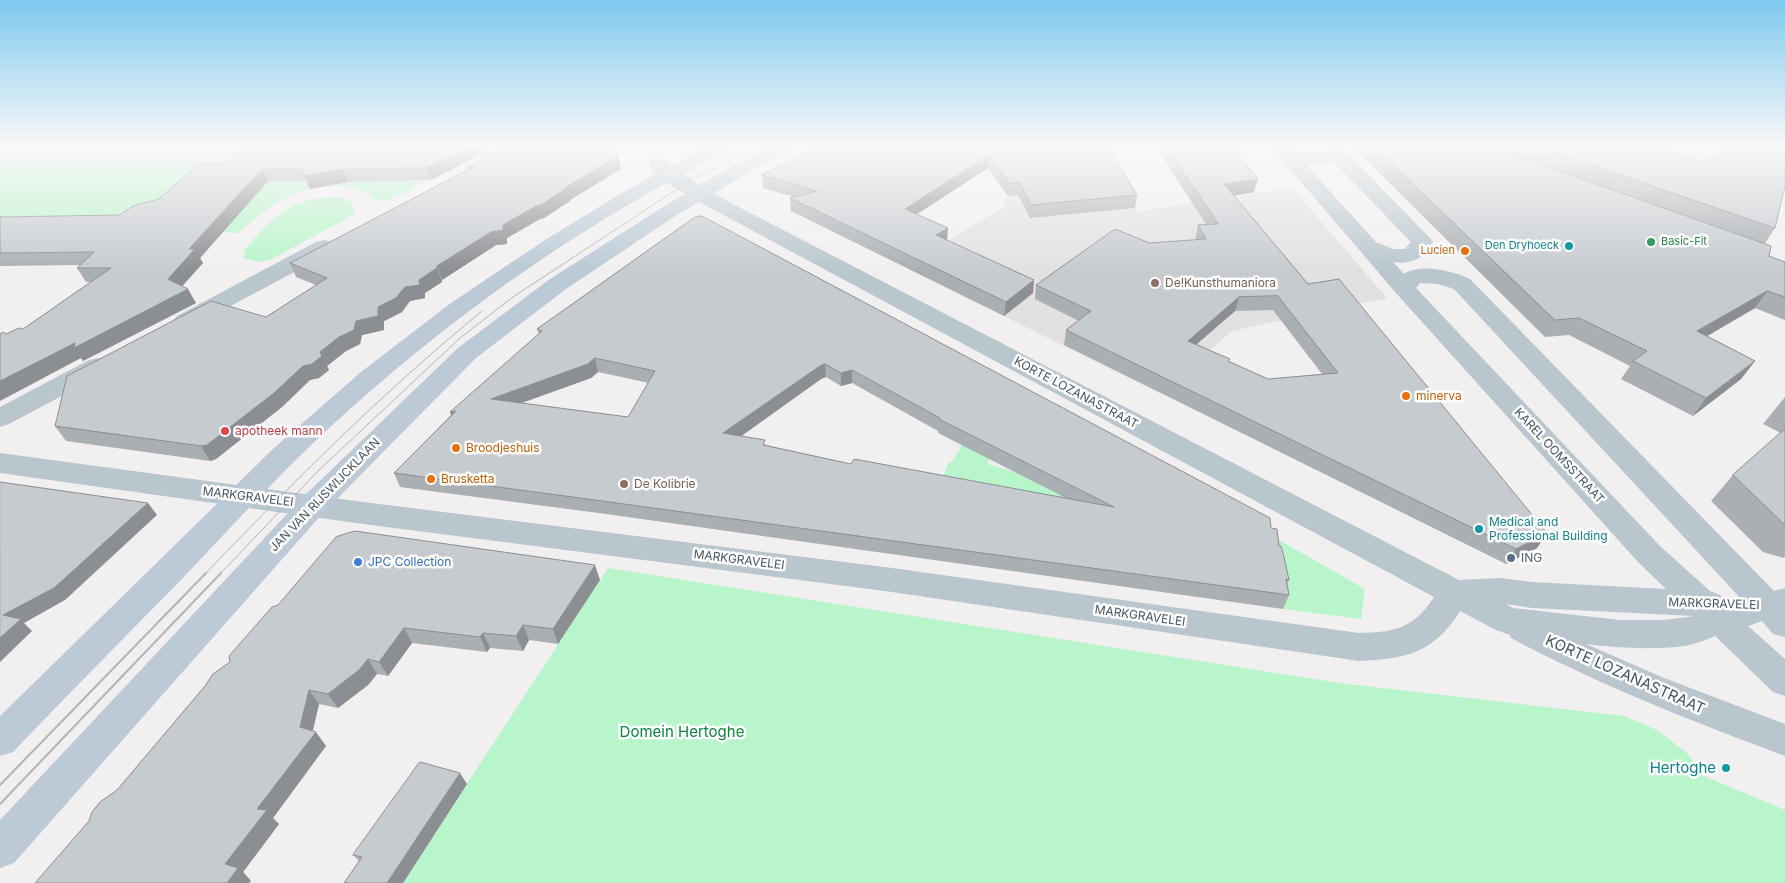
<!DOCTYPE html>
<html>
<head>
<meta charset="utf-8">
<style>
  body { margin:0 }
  canvas { display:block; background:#f2eff0 }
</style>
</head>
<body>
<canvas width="1785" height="883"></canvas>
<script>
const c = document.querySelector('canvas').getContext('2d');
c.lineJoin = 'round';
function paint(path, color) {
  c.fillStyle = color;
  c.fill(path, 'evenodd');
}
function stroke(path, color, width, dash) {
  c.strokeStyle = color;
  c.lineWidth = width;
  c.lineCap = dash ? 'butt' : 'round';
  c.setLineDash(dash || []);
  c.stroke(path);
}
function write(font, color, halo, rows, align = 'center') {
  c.font = font + ' Inter,sans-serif';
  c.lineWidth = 5;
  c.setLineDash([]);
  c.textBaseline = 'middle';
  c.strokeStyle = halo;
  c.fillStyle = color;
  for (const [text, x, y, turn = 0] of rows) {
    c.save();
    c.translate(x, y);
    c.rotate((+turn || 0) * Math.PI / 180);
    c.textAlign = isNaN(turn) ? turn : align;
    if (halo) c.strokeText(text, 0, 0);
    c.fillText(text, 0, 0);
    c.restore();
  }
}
const education = new Path2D(`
  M1124,188L1139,211L1292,188L1387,298L1232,331L1159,393L905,267L1004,207L1008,196Z`);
const green = new Path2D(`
  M0,148H307L302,154L222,155L177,199L136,205L112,216L0,228Z
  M1660,148H1762L1755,169L1715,166L1657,151Z
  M316,180L310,189L348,182L427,180C413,187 397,200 382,201C374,202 365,190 352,188C303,181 273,201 239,233L223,232L265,181Z
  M329,197H340L352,202L354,210L353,215L270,260L258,262L244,258L245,249C273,219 285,200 329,197Z
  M962,445L992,454L987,464L1130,505L938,489L949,462H952Z
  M1265,532L1365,589L1361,619L1283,609Z
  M608,568L1340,683L1624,716L1657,730L1686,752L1704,776L1785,810V883H402Z`);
const minor = new Path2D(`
  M1272,148H1292L1296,153L1339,150L1346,152L1433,241C1425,258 1412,265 1393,262L1404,274C1422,263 1452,271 1470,279L1774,591L1785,588V637L1773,634L1762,621L1748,626L1785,659V696L1773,692L1715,636C1706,640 1695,644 1685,646C1652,650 1618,648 1586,644L1664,678L1785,724V756C1692,721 1599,685 1511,638L1510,635L1496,630L1460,611C1434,653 1406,659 1359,661L885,591L363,524L0,473V453L363,502L885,567L1359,633C1395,632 1413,629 1434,597L690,197L687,193L690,189L697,187L704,189L1459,580L1501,578L1532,582L1666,589L1638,562L1396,293ZM1334,162L1411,242L1405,249H1393L1376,242L1305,164ZM1420,283L1438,284L1454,289L1743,601L1726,606L1720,595L1710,591L1660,546L1416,288ZM1506,604L1532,608L1694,616L1665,620H1620L1513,608Z
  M324,240L332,242L335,247L332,252L193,326L185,328L177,326L173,321L177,316L316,242Z
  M98,358L107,360L111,366L107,372L9,424L0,427V407L89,360Z`);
const tertiary = new Path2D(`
  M658,158L665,160L704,189L707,193L704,197C688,201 658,178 648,164L651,160Z`);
const secondary = new Path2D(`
  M704,148H729L727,152C591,218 463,308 350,409C290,462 236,522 181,580C125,637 68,694 13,752L0,756V716L274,448L361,372L451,303L545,240L627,190Z
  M769,148H794L792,152L751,171L672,218L566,289L476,358L322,514L14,863L0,868V820L302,498L458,348L550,279L658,210L737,163Z`);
const tramFar1 = new Path2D(`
  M205,574C293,482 383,392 482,311
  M220,574L318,471L460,338L513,297L691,180L755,148`);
const tram = new Path2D(`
  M0,785L206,573
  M0,804L221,573`);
const wall = new Path2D(`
  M241,148H493L431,180L348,182L310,189L307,181H268L200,258L203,263L182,286L196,303L83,361L81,358L6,334L23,329L91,282H86L77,268L80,265L0,266V217L119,215L159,199L226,163Z
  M819,148H1109L1137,195L1135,208L1030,218L1018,195L1008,196L988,168L916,214L947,240L1033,293L1004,316L791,211L790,198L794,197L763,188L762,175Z
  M1156,148H1233L1254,192L1234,196L1308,284L1547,533L1537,548L1506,564L1064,345L1066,330L1079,321L1035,299L1036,285L1149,243L1195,240L1198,225L1206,224ZM1273,310L1322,374L1268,379L1229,362L1197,344L1235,311Z
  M1354,148H1661L1707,163L1710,158H1719L1724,148H1745L1760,152L1762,148H1785L1775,228L1765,243L1769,256L1785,262V320L1755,308L1707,336L1755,361L1741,379L1693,416L1621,379L1630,366L1569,335L1545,337Z
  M467,167L621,169L570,200V201L544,218L540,219L507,238V244L496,245L442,280V282L425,293V298L410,301L402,312L384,321V330L362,335L360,344L346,351L327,366L329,370L319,378L310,380L282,407L216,459L210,461L66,441L55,426L266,317L316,285L296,277L290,263L468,170Z
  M695,217L1271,528L1279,546L1289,580L1287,584L1289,595L1283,609L606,514L400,487L394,473L451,415L450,412L539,334L537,329ZM598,372L649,383L628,417L522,403L591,378ZM826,377L841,386L852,383L938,431V433L1066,498L851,464L766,445L741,436L821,379Z
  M1785,397V556L1784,558L1763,552L1711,501L1733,475L1781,433L1763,424Z
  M600,580L558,644L529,640L523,651L490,648L487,652L412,643L388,676L377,674L368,685L338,708L319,704L313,731L326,746L273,818L279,824L243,872L251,881L117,790L205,686L213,674Z
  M467,784L403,883H344L359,861L353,855Z`);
const shadedWall = new Path2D(`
  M465,148H493L431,180L427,168Z
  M989,155L988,168L905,222V209Z
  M618,156L621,169L570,200V201L544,218L540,219L507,238V244L496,245L442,280L437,266L491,232Z
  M262,169L268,181L200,258L203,263L176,293L168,279L189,249Z
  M343,169L348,182L310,189L304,176Z
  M1258,179L1254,192L1221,198L1224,184Z
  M948,228L947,242L936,235Z
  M437,268L442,282L425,293V298L410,301L402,312L384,321V330L362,335L360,344L346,351L327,366L329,370L319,378L310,380L282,407L216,459L210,461L201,446L320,352L356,321L378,307L405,287L419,280Z
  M1034,280L1033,293L1004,316L1006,302Z
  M188,289L196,303L83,361L81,358L0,401V381L75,343Z
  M1767,291L1755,308L1685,349L1697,331Z
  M1239,297L1235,311L1184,355L1188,341Z
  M595,358L598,372L591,378L496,412L491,399Z
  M1755,361L1741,379L1693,416L1706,398Z
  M825,364L826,377L821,379L726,447L723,433L820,366Z
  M852,370V383L841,386V373Z
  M456,411L455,425L450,412Z
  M148,503L157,515L65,600L24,623L32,631L0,662V638L3,615Z
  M1547,533L1537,548L1506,564L1516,549Z
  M595,565L600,580L558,644L553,629Z
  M523,625L529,640L523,651L516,636Z
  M404,628L412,643L388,676L379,662Z
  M483,633L490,648L487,652L480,637Z
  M368,659L377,674L368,685L338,708L328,694Z
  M309,690L319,704L311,737L316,732L326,746L273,818L279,824L243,872L251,881L249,883H227L225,864L300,727Z
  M460,773L467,784L403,883H387Z`);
const building = new Path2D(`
  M241,148H465L427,168L343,169L304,176L303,169H262L189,249H195L168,279L188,289L74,348L75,343L0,381V334L3,332L6,334L19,328L23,329L111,268H77L94,252L0,253V217L119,215L133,206L159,199L200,163H226Z
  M504,148H611L618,156L565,188H567L541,205L536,206L503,225V230L491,232L437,266V268L419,280L420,285L405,287L396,298L378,307V316L356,321L354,330L339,337L320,352L322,356L312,364L303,366L274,393L207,445L201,446L55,426L67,376L211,301L266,317L327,278L290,263L473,167H467Z
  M819,148H1109L1137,195L1031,205L1020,183H1009L989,155L905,209L948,228L936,235L1034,280L1006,302L790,198L817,191L762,175Z
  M1167,148H1233L1258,179L1224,184L1308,284L1339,279L1547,533L1516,549L1066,330L1091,311L1036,285L1115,229L1149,243L1206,239L1198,225L1218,224ZM1278,296L1338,373L1268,379L1228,361L1230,359L1188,341L1239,297Z
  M1376,148H1494L1771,246L1769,256L1785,262V297L1767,291L1697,331L1755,361L1706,398L1633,361L1647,351L1579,318L1555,320Z
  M1543,148H1661L1707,164L1710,158H1721L1725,148H1745L1765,153L1767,148H1785V186L1775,228Z
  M702,216L1270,518L1271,528L1277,529L1279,546H1281L1284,557L1289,580L1286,579L1289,595L602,501L394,473L456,411L450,412L542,331L537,329L695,217ZM595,358L655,371L628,417L491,399L588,364ZM825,364L841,373L852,370L940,418L939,419L1114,507L854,459L851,464L763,445L765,440L723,433L820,366Z
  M1785,429V525L1733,475Z
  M0,482L148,503L54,588L3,615L21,619L0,638Z
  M355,531L595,565L553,629L523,625L516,636L483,633L480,637L404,628L379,662L368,659L359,670L328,694L309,690L300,727L316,732L257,809L267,810L225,864L238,868L227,883H35L89,821L92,812L100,802L117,790L205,686L213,674L230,662L229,656L272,607L278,605L336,537Z
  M420,762L460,773L387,883H344L362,857L353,855Z`);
const markers = [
  [1651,242,5,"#2e9e5b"],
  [1569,246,5,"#0f9aa8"],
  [1465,251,5,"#e8710a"],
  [1155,283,5,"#8d6e63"],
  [1406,396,5,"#e8710a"],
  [225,431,5,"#e0444e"],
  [456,448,5,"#e8710a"],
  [431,479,5,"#e8710a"],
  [624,484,5,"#8d6e63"],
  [1479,529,5,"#0f9aa8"],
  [1511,558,5,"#5c6f8a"],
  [358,562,5,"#3f7fe0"],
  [1726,768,5,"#0f9aa8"]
];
const farLeisurenames = [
  ["Basic-Fit",1661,242]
];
const farCulturenames = [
  ["Den Dryhoeck",1559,246]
];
const farFoodnames = [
  ["Lucien",1455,251]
];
const educationNames = [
  ["De!Kunsthumaniora",1165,283],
  ["De Kolibrie",634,484]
];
const streetNames = [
  ["KORTE LOZANASTRAAT",1076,393,28],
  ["KAREL OOMSSTRAAT",1559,456,47],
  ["JAN VAN RIJSWIJCKLAAN",325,495,-46],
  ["MARKGRAVELEI",248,497,7],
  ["MARKGRAVELEI",739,560,7],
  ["MARKGRAVELEI",1714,604,2],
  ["MARKGRAVELEI",1140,616,8]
];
const foodNames = [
  ["minerva",1416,396],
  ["Broodjeshuis",466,448],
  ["Brusketta",441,479]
];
const healthNames = [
  ["apotheek mann",235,431]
];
const cultureNames = [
  ["Medical and",1489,522],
  ["Professional Building",1489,536]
];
const serviceNames = [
  ["ING",1521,558]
];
const shopNames = [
  ["JPC Collection",368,562]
];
const nearStreetnames = [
  ["KORTE LOZANASTRAAT",1625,675,24]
];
const nearParknames = [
  ["Domein Hertoghe",682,732]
];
const nearCulturenames = [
  ["Hertoghe",1716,768]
];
paint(education, '#e3e0e2');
paint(green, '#b9f5cb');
paint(minor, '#b9c6ce');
paint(tertiary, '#b9c6ce');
paint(secondary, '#bbcad6');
stroke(tramFar1, '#b1b5bb', 1);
stroke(tram, '#b1b5bb', 2);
paint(wall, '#aaafb3');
paint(shadedWall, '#8b8e92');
paint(building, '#c6cbd0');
stroke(building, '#8b8e92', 1);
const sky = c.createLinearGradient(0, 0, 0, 272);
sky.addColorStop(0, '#7fc9ee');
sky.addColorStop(0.54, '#f9f8f8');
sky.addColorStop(1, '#f9f8f800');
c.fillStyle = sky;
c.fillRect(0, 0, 1785, 272);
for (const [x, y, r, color] of markers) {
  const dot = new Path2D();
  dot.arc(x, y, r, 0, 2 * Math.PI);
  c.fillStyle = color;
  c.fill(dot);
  stroke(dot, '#fff', 2);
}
write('11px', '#27864d', '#fff', farLeisurenames, 'left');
write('11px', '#0d838f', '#fff', farCulturenames, 'right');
write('11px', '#c56008', '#fff', farFoodnames, 'right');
write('12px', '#785e54', '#fff', educationNames, 'left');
write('12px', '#45555f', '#fff', streetNames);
write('12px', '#c56008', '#fff', foodNames, 'left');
write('12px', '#be3a42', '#fff', healthNames, 'left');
write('12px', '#0d838f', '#fff', cultureNames, 'left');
write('12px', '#4e5e75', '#fff', serviceNames, 'left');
write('12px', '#366cbe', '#fff', shopNames, 'left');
write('15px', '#45555f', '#fff', nearStreetnames);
write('15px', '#0c853e', '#fff', nearParknames);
write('15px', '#0d838f', '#fff', nearCulturenames, 'right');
</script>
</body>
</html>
